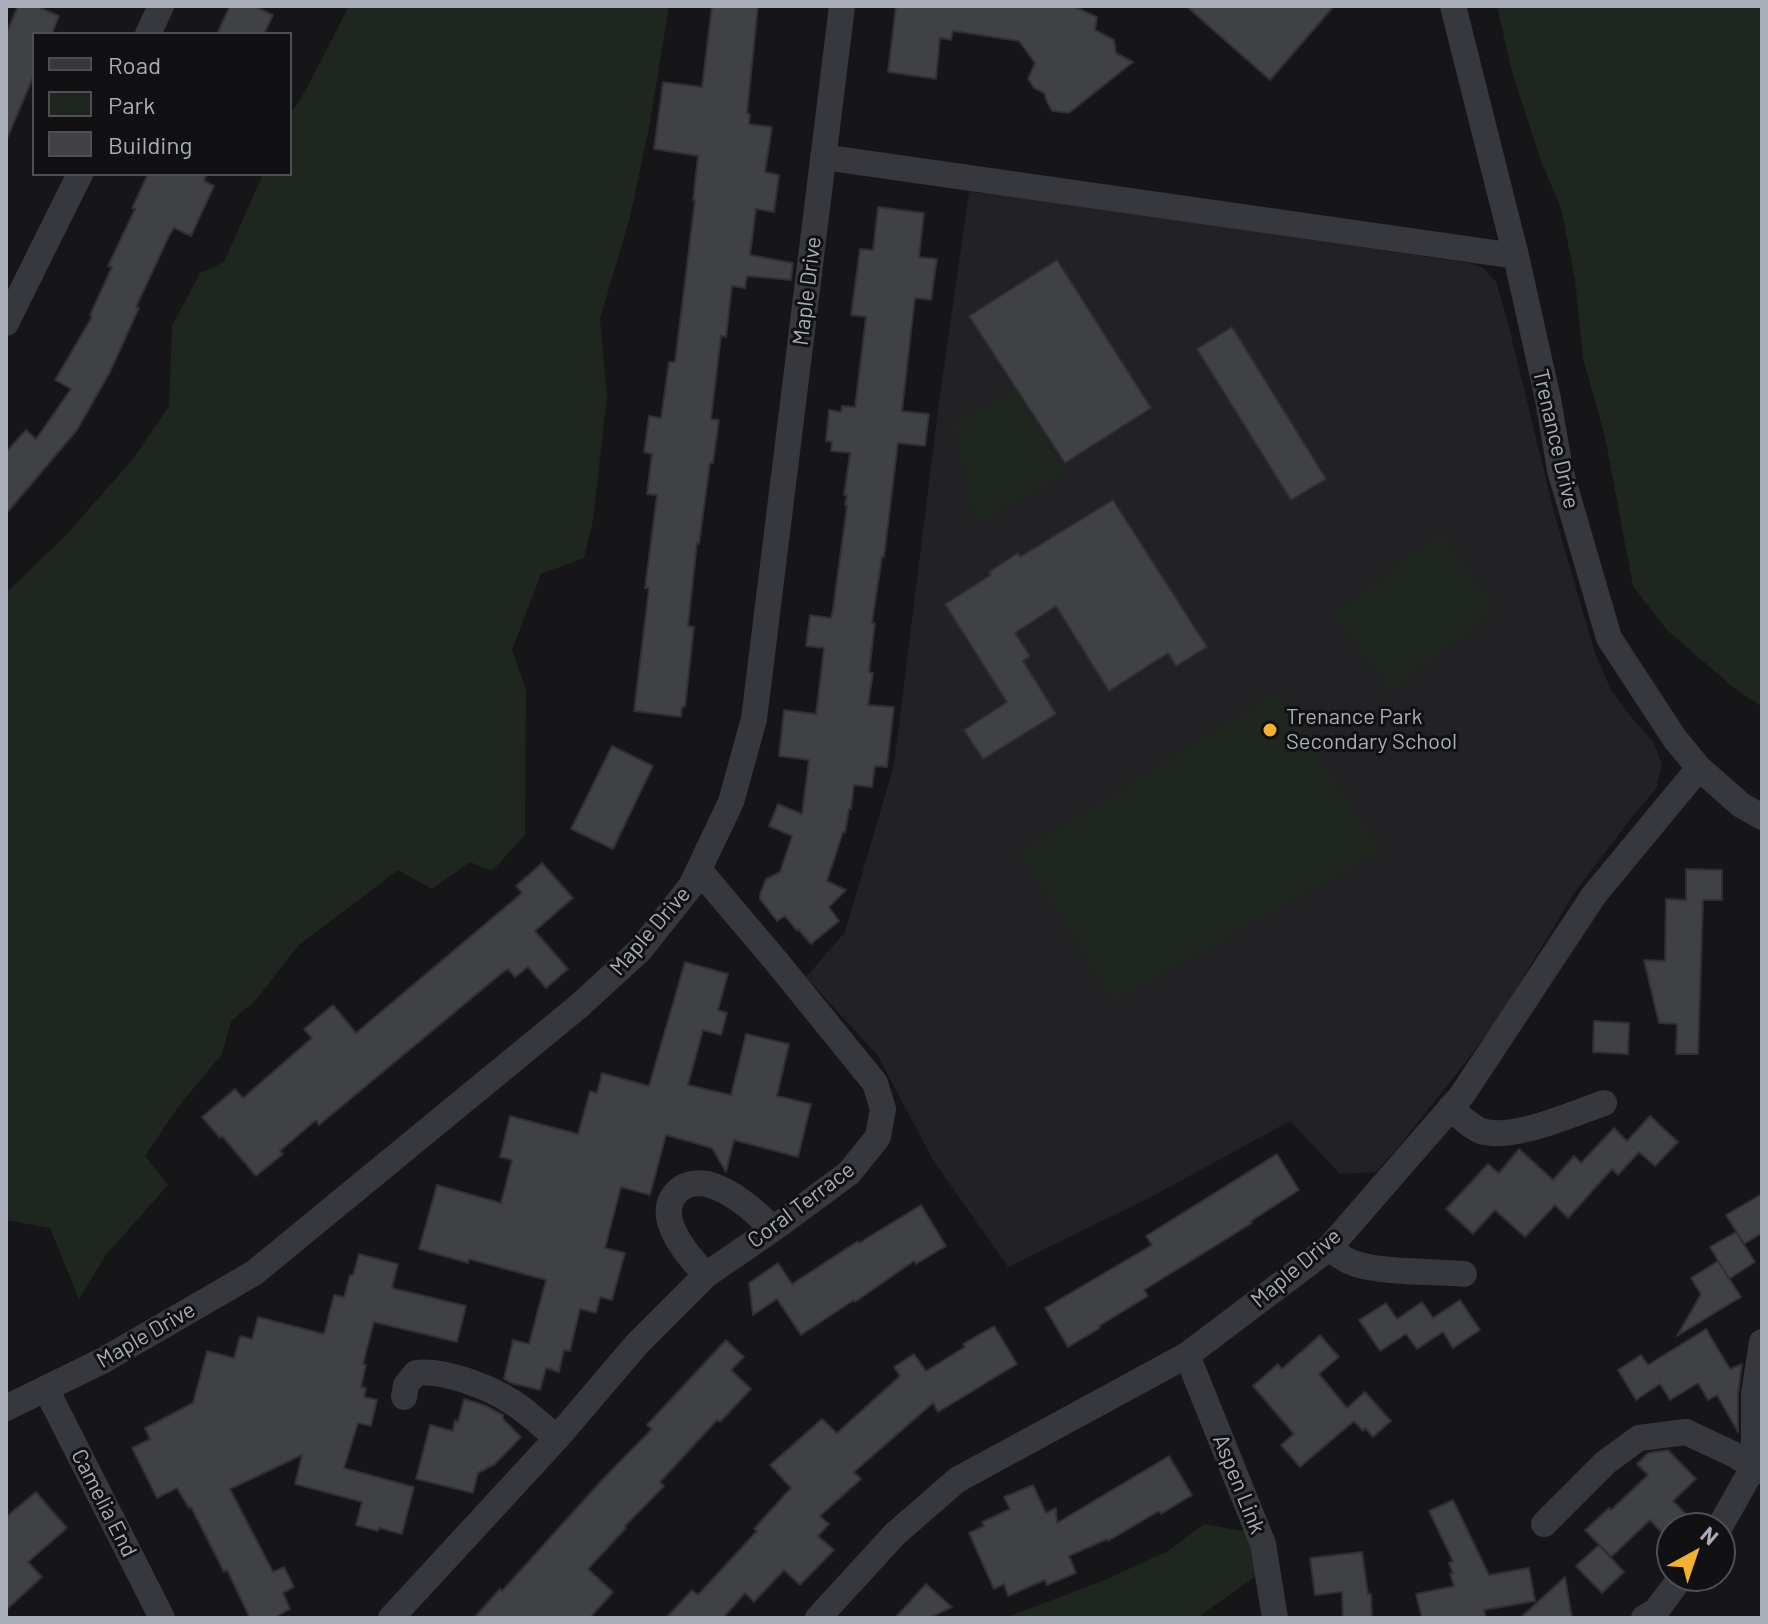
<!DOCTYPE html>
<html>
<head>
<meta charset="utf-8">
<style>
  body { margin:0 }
  #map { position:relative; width:1768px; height:1624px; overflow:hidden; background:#161618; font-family:Barlow,sans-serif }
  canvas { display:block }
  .frame { position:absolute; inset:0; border:8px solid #a8adb8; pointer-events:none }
  .legend { position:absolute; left:32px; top:32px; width:260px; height:144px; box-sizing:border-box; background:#111113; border:2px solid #4d4f55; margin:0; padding:10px 14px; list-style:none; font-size:24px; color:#a8adb8 }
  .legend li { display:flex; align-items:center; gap:16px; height:40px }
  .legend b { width:40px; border:2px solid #4d4f55 }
  .north { position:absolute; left:1656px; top:1512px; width:80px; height:80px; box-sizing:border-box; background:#111113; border:2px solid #4d4f55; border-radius:50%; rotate:40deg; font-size:22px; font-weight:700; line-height:32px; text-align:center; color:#a8adb8 }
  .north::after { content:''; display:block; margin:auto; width:28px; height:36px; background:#f2b134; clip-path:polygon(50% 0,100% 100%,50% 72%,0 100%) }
</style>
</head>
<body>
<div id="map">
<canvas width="1768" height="1624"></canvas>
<div class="frame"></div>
<ul class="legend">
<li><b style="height:10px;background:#37383d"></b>Road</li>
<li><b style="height:22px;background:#1e261f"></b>Park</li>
<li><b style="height:22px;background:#404145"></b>Building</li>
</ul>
<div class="north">N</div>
</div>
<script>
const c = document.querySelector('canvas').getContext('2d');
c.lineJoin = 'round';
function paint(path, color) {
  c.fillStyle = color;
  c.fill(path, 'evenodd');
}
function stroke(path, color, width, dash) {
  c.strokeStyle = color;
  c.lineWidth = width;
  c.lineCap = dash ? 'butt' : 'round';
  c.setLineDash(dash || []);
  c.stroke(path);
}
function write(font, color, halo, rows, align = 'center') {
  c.font = font + ' Barlow,sans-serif';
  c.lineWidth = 6;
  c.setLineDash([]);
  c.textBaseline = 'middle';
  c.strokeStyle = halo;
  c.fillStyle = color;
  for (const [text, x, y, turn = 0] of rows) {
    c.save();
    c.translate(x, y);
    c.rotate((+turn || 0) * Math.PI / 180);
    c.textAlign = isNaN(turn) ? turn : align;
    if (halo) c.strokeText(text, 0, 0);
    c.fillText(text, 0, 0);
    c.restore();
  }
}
const built = new Path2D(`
  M969,192L1016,196L1469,263L1483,268L1496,282L1507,319L1555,516L1595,653L1611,690L1633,719L1652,740L1662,764L1656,789L1636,812L1574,893L1503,1011L1465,1063L1400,1145L1376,1172L1340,1174L1290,1121L1151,1197L1008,1267L933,1160L878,1056L806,977L845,932L894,765L938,410Z`);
const green = new Path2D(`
  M349,6H669L650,123L630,217L600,319L607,396L593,520L584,558L541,574L512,650L526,689L525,835L492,871L470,862L432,889L398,870L299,945L254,1002L231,1021L222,1054L178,1107L145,1156L168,1185L105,1256L79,1299L50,1228L6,1220V593L66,535L133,459L169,406L172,326L200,273L224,262L263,174H290V115L307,88Z
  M1497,6H1762V707L1733,687L1667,630L1633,586L1605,437L1583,358L1575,280L1561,208L1541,161L1512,72Z
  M1014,390L1066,473L975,525L954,423Z
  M1441,533L1496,610L1390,691L1334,614Z
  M1276,692L1381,851L1114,1001L1020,853Z
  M1204,1524L1248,1532L1256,1576L1197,1618H1005L1107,1579L1168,1551Z`);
const building = new Path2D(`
  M18,6H36L59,16L52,34H34V75L6,141V34Z
  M230,6H254L273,15L264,34H217Z
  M712,6H758L747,113L750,114L749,124L772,127L765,172L779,175L774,212L756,209L750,255L793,263L791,280L747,276L745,288L732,286L726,337L721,336L711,419L719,420L713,463H710L699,544L697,543L688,626L694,627L685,707H682L681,717L634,711L649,588H645L657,495L647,494L652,454L644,452L649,416L661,418L669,362H675L695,200H693L698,156L654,149L663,82L702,87Z
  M896,6H1073L1097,17L1095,30L1114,40L1116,53L1133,62L1069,113L1052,111L1047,102L1044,93L1034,88L1028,79L1035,63L1019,41L953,31L951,40L940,38L936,79L888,72Z
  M1186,6H1334L1270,80Z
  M148,174H207L204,181L214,186L191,236L174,228L169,236L136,307L139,308L110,372L77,430L6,514V452L26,430L36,439L71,389L55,380L92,317L90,315L112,267L108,266L135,209L132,208Z
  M878,207L924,213L919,257L937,259L931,300L915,298L902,411L929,414L925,446L898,443L884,557H882L872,623H875L869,672L873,673L868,705L894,707L887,767L875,766L872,787L854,785L851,809H849L845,833L843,832L827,881L846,890L829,907L839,921L811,944L798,929L797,931L785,916L777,921L760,899V894L766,879L780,872L792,836L769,826L778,804L802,814L809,760L779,756L784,710L816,714L824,648L806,646L810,615L831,618L833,609L847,506L845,505L847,495H844L850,453L831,451L832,442L826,441L829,410L841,412L842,406L855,407L866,317L851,315L860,249L873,250Z
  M1057,260L1151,408L1065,463L969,316Z
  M1232,327L1326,479L1291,500L1197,349Z
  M1113,500L1207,647L1176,666L1168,653L1109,691L1056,606L1015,633L1030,656L1023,661L1056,714L983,759L964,730L1007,702L945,604L991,575L989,572L1018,553L1020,557Z
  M612,746L653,766L613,849L571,829Z
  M542,863L573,898L535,931L568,969L546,988L528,967L515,977L508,969L502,973L319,1125L316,1120L280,1151L283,1154L256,1176L222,1136L220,1138L202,1117L235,1089L243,1098L312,1038L304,1029L333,1005L356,1033L522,893L516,886Z
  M1686,869L1722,870V900H1703L1698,1054H1676L1677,1024L1659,1023L1644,960L1665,961L1666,899L1686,900Z
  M685,962L728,974L718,1010L727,1013L721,1035L703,1030L688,1085L731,1095L746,1034L789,1044L777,1096L811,1104L798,1157L734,1140L726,1172L712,1148L666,1135L650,1195L621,1187L605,1248L625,1253L612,1300L600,1297L596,1313L580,1309L570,1351L564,1350L559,1372L546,1368L540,1390L511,1383L504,1379L513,1340L529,1344L546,1280L469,1259L468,1263L419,1249L437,1185L501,1203L512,1160L500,1157L510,1116L578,1134L590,1091L597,1093L602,1073L649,1086Z
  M1594,1021L1629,1023L1628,1054L1593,1052Z
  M1650,1116L1678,1142L1655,1166L1639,1152L1618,1175L1612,1169L1568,1218L1555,1205L1525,1237L1495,1210L1473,1234L1446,1209L1488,1164L1499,1173L1519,1149L1553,1180L1574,1156L1581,1163L1614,1128L1627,1141Z
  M1277,1154L1299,1190L1251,1221L1252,1223L1144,1290L1148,1296L1099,1326L1100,1328L1068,1347L1045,1308L1152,1245L1146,1236Z
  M1762,1194V1233L1744,1244L1726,1215Z
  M921,1205L946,1246L916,1264L914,1261L855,1302L854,1300L801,1335L777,1299L753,1315L749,1283L778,1263L792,1284L858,1241L859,1243Z
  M1736,1232L1755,1262L1729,1279L1710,1247Z
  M359,1254L398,1264L392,1288L466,1306L457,1342L374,1322L363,1364L366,1365L361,1387L366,1388L364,1397L377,1400L371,1426L358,1423L344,1468L414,1487L402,1534L379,1528L378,1531L356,1525L362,1502L295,1484L302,1455L230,1489L273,1572L284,1567L294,1587L283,1593L290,1609L274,1618H250L227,1570L224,1572L191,1507L189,1508L177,1488L157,1498L132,1448L150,1439L145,1428L193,1403L207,1351L234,1358L240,1336L252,1339L258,1317L324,1334L334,1295L344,1297L350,1275H353Z
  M1718,1261L1741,1297L1677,1336L1701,1294L1691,1278Z
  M1460,1300L1480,1330L1453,1348L1443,1332L1417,1349L1406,1334L1380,1351L1359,1320L1386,1303L1397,1319L1422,1302L1433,1318Z
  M994,1326L1017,1364L938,1412L933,1403L854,1472L861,1479L820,1516L829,1524L818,1536L834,1550L800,1585L784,1570L754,1602L745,1593L723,1618H666L692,1590L698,1595L757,1531L754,1529L791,1488L770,1465L822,1419L837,1433L900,1376L894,1367L914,1354L926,1371L965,1347L963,1344Z
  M1706,1329L1730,1369L1742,1364L1738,1394V1432L1717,1395L1708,1400L1698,1383L1670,1400L1660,1384L1636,1400L1618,1370L1641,1355L1648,1365Z
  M1320,1335L1339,1357L1319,1374L1347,1408L1365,1392L1391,1421L1373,1437L1365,1428L1363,1431L1354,1421L1300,1467L1281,1445L1294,1434L1253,1386L1278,1364L1282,1369Z
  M726,1340L744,1357L731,1370L751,1389L720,1422L717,1420L660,1482L664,1486L625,1526L626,1528L588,1569L613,1592L590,1618H474L500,1589L502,1591L602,1480L652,1429L647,1425Z
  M464,1399L484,1405L503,1415V1419L521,1437L495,1464L478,1473L473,1493L416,1479L430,1425L453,1431L455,1420L458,1422Z
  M1668,1450L1696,1479L1673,1501L1686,1514L1664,1535L1650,1520L1611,1557L1585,1530L1609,1508L1611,1510L1648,1475L1637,1464L1648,1453Z
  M1169,1456L1192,1495L1161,1514L1159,1511L1108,1541L1107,1539L1069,1556L1076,1573L1047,1585L1045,1580L1008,1596L1004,1584L994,1589L969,1533L984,1526L982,1522L1010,1509L1004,1497L1033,1485L1046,1513L1056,1508L1057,1523Z
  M36,1492L67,1528L28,1562L42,1577L6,1610V1517Z
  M1453,1500L1489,1575L1529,1568L1535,1601L1484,1610L1486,1618H1422L1416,1594L1454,1586L1450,1574L1453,1573L1449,1563L1453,1561L1429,1511Z
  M1599,1545L1624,1572L1602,1593L1576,1566Z
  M1362,1552L1368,1594H1371L1372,1618H1343L1342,1592L1315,1595L1310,1558Z
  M1565,1577L1572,1618H1520Z
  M926,1584L952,1607L929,1618H895Z`);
const street = new Path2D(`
  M1453,6L1516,256L1548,399L1560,470L1609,638L1675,739L1699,768L1741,805L1762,817
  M148,34L161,6
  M823,157L1516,256
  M6,323L80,174
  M1450,1108C1460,1116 1470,1127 1481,1131C1513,1141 1572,1114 1604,1103
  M1329,1248C1337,1254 1345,1261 1356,1264C1385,1273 1432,1271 1464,1274
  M706,1275C689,1257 650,1214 679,1190C687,1183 696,1182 707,1184C732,1190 756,1212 773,1229
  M1187,1355L1263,1544L1275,1618
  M46,1389L162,1618
  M404,1397L406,1385L416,1373C443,1369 489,1387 512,1402C528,1412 542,1426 557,1438
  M6,1408L104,1360L254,1273L579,1006L640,950L691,886L731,802L754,719L842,6
  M1544,1524L1606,1462L1639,1438L1686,1432L1735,1455L1762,1471
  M1719,1528L1754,1466V1394L1762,1342
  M391,1618L557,1438L637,1344L706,1275L773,1229L849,1173L878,1137L883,1109L875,1083L776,961L699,870
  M818,1618L895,1534L957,1480L1187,1355L1329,1248L1462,1095L1594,895L1699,768
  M1644,1618L1656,1611L1682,1576`);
const markers = [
  [1270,730,8,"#f2b134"]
];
const streetNames = [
  ["Maple Drive",807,291,-83],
  ["Trenance Drive",1556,439,77],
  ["Maple Drive",650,931,-49],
  ["Coral Terrace",801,1205,-37],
  ["Maple Drive",1296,1268,-40],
  ["Maple Drive",146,1335,-30],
  ["Aspen Link",1239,1484,68],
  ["Camelia End",104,1503,63]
];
const poiNames = [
  ["Trenance Park",1286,717],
  ["Secondary School",1286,742]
];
paint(built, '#222225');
paint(green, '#1e261f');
paint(building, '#404145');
stroke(building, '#303034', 2);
stroke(street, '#37383d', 26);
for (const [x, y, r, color] of markers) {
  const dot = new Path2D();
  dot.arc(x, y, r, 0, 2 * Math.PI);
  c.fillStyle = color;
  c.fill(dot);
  stroke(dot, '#111113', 3);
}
write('22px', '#a8adb8', '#111113', streetNames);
write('22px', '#a8adb8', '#111113', poiNames, 'left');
</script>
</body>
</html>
